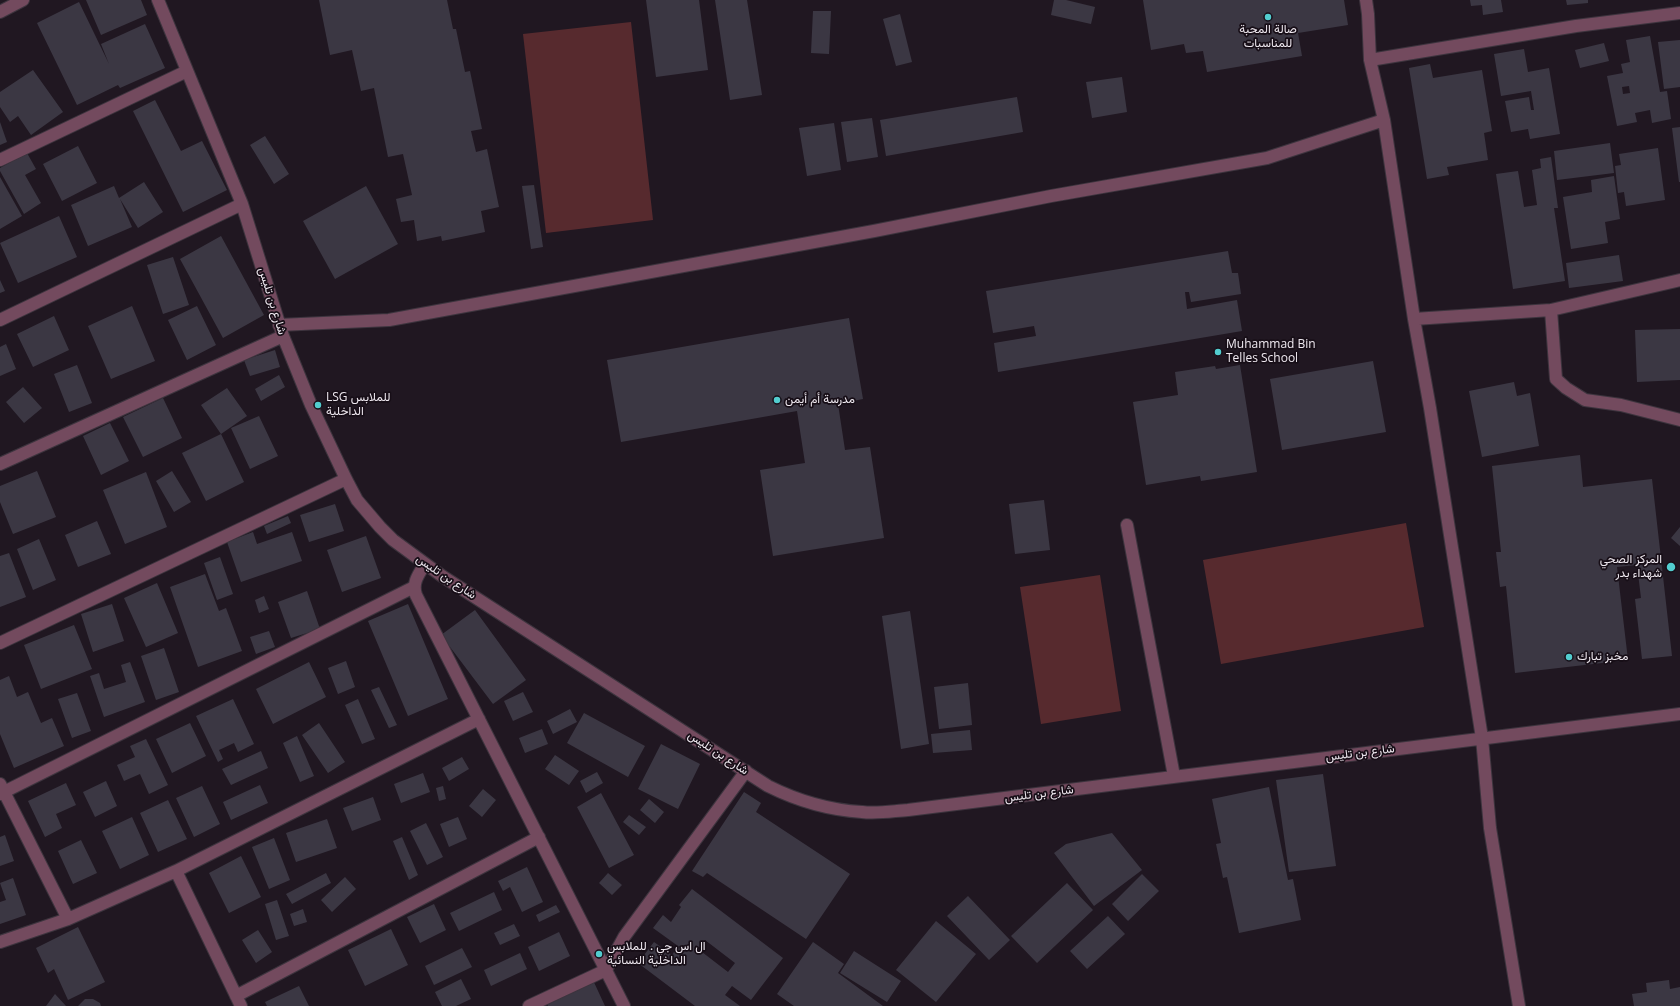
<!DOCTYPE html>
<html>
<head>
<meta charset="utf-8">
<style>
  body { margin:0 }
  canvas { display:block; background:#201721 }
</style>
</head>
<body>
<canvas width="1680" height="1006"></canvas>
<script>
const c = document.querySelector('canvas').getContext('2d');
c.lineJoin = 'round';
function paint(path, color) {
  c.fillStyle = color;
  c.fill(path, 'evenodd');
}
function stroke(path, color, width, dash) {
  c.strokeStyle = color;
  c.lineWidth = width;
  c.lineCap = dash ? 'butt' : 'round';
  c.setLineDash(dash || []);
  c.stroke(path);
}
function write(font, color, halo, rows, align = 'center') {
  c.font = font + ' "Open Sans",Vazirmatn,sans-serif';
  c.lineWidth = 3.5;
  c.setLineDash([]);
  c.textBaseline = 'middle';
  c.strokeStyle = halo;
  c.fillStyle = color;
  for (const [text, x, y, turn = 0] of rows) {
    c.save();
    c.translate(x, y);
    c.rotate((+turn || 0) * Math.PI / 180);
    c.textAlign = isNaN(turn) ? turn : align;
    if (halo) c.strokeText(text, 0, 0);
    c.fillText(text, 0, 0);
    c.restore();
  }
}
const green = new Path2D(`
  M631,22L653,220L546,233L523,34Z
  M1406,523L1424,627L1221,664L1203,560Z
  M1100,575L1121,711L1041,724L1020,587Z`);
const building = new Path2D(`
  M86,0H141L147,15L101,35Z
  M319,0H447L453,29H456L465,72L470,71L482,129L471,131L476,152L487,149L499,207L481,211L485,232L442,241L441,236L417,241L414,220L401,222L396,199L412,195L403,154L388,157L374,88L361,91L352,50L330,55Z
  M646,0H699L708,70L656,77Z
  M715,0H747L762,95L730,100Z
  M1054,0H1066L1095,7L1091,24L1051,15Z
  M1143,0H1344L1348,25L1298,33L1302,56L1207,72L1203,51L1186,53L1184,44L1151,50Z
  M1470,0H1501L1503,12L1483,15L1482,5L1471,6Z
  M1566,0H1588V3L1567,5Z
  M79,2L109,64L101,44L145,24L165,68L120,88L118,85L77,105L37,23Z
  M813,11H831L829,54L811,53Z
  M900,14L912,62L896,66L883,19Z
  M1650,36L1660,92L1667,91L1671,119L1652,123L1650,110L1635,113L1637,122L1617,126L1607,76L1623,73L1621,64L1630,62L1626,40ZM1629,86L1630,93L1623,94L1622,87Z
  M1680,40V87L1664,89L1658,42Z
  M1604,43L1609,61L1580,68L1575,50Z
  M1524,49L1528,72L1549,68L1560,134L1530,139L1528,129L1511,132L1505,101L1529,97L1531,110H1534L1531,91L1501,96L1494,54Z
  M1430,64L1433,78L1482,70L1492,131L1484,133L1488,160L1447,167L1449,175L1427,179L1409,68Z
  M33,70L63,112L31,135L18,116L10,122L0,107V92Z
  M1122,77L1127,112L1092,118L1086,82Z
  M1017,97L1023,132L886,156L880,120Z
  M155,100L181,151L202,141L227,190L183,212L133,111Z
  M872,118L878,157L847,162L841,122Z
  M0,122L7,142L0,145Z
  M834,123L841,170L807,176L799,128Z
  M1680,127V182H1679L1672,128Z
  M265,136L289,174L274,184L250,145Z
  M1610,143L1614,173L1557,180L1554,151Z
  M78,146L97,183L62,201L43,164Z
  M1658,148L1665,200L1626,206L1624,192L1618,193L1615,166L1621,165L1619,154Z
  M27,153L36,169L25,175L41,203L24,214L0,171V168Z
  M1551,157L1558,208H1554L1565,281L1513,289L1496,174L1518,171L1524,207L1537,205L1532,170L1541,168L1540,159Z
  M1614,176L1620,219L1605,222L1608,243L1571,249L1563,197L1592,192L1591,180Z
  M0,177L22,216L0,229Z
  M144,182L163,212L138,228L120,199L132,227L88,246L71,205L114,186L119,198Z
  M534,185L543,247L531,249L522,186Z
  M366,186L398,244L335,279L303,221Z
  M59,216L77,257L18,283L0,243Z
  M221,236L264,315L223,338L180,259Z
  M1228,251L1232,273H1238L1241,294L1191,302L1189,292H1185L1187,309L1237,300L1242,331L998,372L994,343L1036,336L1034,326L993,333L986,291Z
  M1619,255L1623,281L1569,288L1566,263Z
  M173,257L189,305L163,314L147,265Z
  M0,280L5,291L0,293Z
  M132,306L155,361L111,379L88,326Z
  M197,306L216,345L187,360L168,320Z
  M54,316L69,350L33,367L17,334Z
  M849,318L863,399L838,404L845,450L870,447L884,538L773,556L760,470L805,463L797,411L621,442L607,360Z
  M1680,329V380L1637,382L1635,330Z
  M6,344L16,369L0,376V347Z
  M275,350L280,367L250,376L244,360Z
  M1373,361L1386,432L1282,450L1270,379Z
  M77,365L92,403L69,412L54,374Z
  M1240,365L1257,472L1201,481L1200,476L1146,485L1133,402L1178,395L1175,372L1215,366L1216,369Z
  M279,375L285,387L261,401L255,389Z
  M1514,382L1517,396L1530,393L1539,446L1482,457L1469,391Z
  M23,387L42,408L24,423L6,402Z
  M227,388L247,416L221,434L201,405Z
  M163,398L182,438L143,457L123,417Z
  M259,416L278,456L250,469L231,428Z
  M110,423L129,461L101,475L83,436Z
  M221,434L244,482L206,501L182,453Z
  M1580,455L1583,487L1652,479L1672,656L1642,659L1635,599L1641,598L1637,565L1617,567L1628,660L1515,673L1506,586L1500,587L1496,552H1501L1492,466Z
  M37,471L56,517L13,534L0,502V486Z
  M172,471L191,502L174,512L156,481Z
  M146,472L167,527L125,544L103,490Z
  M1044,500L1050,550L1015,554L1009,504Z
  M335,504L344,531L309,542L300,515Z
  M288,516L291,523L267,534L264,526Z
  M97,521L111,554L78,567L65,535Z
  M1680,527V546L1671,538Z
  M253,532L257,544L292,532L302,561L241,582L227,542Z
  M366,536L381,578L342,592L327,550Z
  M39,539L56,580L33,590L17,549Z
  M9,553L26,597L0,607V556Z
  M220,557L233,594L217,600L204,563Z
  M205,574L219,611L226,608L242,651L198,667L170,587Z
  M157,583L178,633L146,647L124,598Z
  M307,591L320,629L291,638L278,602Z
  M264,596L269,609L259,613L255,600Z
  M112,604L124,641L93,652L81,614Z
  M408,604L448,699L408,716L368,621Z
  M475,610L526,680L493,704L441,635Z
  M910,611L929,744L901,749L882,616Z
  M74,625L92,669L41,689L24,645Z
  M269,631L275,647L256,654L250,637Z
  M164,648L179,692L156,700L141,656Z
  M346,661L355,687L338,694L328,668Z
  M130,662L145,702L104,717L90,676L99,673L104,689L126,682L121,665Z
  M309,662L326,697L273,724L256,689Z
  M9,676L17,697L28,692L41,723L52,718L64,746L14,768L0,734V680Z
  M968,683L972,725L939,729L934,687Z
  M379,687L397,725L389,728L371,690Z
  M523,692L533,712L513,721L504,701Z
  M77,693L91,731L72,738L58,699Z
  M233,699L254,744L238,752L234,743L219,750L223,759L218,762L196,716Z
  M358,699L375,739L362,744L345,705Z
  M570,709L577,722L553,734L547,721Z
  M584,713L645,746L628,777L567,743Z
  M190,723L206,756L172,773L156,739Z
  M319,723L345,762L328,773L302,735Z
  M542,729L548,744L525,753L519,738Z
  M970,730L972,750L933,753L931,734Z
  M297,736L314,776L300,782L283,743Z
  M146,739L168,785L149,794L140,774L124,781L117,765L135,757L130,746Z
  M661,744L700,764L678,809L638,789Z
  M261,751L268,768L231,785L222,769Z
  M555,755L579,771L569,785L545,769Z
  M462,757L469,769L449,781L442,768Z
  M597,772L603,783L586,793L580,781Z
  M423,773L430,792L401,803L394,784Z
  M1323,774L1336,866L1289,872L1276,780Z
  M106,781L117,806L95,817L83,792Z
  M66,783L76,805L56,814L62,828L45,837L28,801Z
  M260,785L268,803L231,820L223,802Z
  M202,786L220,824L194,837L176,798Z
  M443,786L446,799L439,801L436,788Z
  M1269,787L1288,880L1293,879L1301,920L1239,933L1227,877L1223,878L1216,844L1221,843L1212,799Z
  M483,789L496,800L482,817L469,806Z
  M744,792L761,803L756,812L850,874L806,939L707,873L703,877L692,871Z
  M601,793L634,855L609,868L577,807Z
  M373,797L381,820L352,831L343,808Z
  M649,799L664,812L655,823L640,810Z
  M168,800L187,839L158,852L140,813Z
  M629,815L646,827L639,835L623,822Z
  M132,817L149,855L120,869L102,831Z
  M458,817L467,839L449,847L440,824Z
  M327,819L337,848L296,862L286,833Z
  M426,823L443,857L427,865L410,831Z
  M1112,833L1142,870L1094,906L1054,853L1066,844Z
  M5,835L14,861L0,866V837Z
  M402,837L418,875L409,880L393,841Z
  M274,838L290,880L269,889L252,847Z
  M81,840L97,873L73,884L58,851Z
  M241,856L261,897L229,913L209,873Z
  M527,867L543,902L522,912L510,887L503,891L498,881Z
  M326,873L331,883L292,904L286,894Z
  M608,873L622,885L612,895L599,883Z
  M1142,874L1159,891L1128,921L1112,904Z
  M345,877L356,889L332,912L321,900Z
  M13,878L26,915L0,924V902L6,900L0,883Z
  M1067,883L1093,910L1037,963L1011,936Z
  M692,889L783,958L751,1000L732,986L725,995L740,1006H695L638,963L654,942L672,955L678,946L653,928L663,915L671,922L681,907L679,905ZM705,940L735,963L728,972L698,949Z
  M494,892L502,910L459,931L450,913Z
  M968,896L1010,940L989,960L947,916Z
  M277,900L289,936L276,940L265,904Z
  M434,904L446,930L420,943L407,917Z
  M556,905L560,912L539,922L536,915Z
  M303,909L307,922L294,926L290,914Z
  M1108,916L1125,934L1087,969L1070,951Z
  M936,921L976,954L936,1002L896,970Z
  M514,924L520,936L500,945L494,933Z
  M78,927L105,982L68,1000L54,969L48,973L36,948Z
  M391,929L408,965L365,986L348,950Z
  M258,930L272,952L256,963L242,940Z
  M559,932L570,956L539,971L528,947Z
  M813,942L844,964L838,973L883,1006H794L777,994Z
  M462,948L472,967L434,985L425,966Z
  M854,951L901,981L887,1002L840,973Z
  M520,953L527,969L491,986L484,970Z
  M592,978L605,1006H548L545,1001Z
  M461,979L471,999L456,1006H442L435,992Z
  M1669,980L1670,989L1680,987V1006H1634L1632,994L1647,992L1646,983Z
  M299,986L309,1006H267L265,1002Z
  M55,994L66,1006H46Z
  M85,999H93L100,1003L101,1006H78Z`);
const minor = new Path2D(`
  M158,0L242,204L283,336L311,405L346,479L357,500L380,527L393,540L442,576L768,786C798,801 828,810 862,812C877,814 893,811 908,810L1680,714
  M1366,0L1368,14L1370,60L1384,120L1414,319L1430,408L1482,738L1490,828L1519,1006
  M0,12L23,0
  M1370,60L1576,26L1680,13
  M0,160L187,71
  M1551,310L1556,379L1566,388L1585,400L1621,405L1680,420
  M1414,319L1551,310L1680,280
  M0,320L242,204
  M279,325L389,320L874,231L1051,196L1267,158L1384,120
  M0,464L283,336
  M1127,525L1174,776
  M425,564C418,575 412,583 416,595L624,1006
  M0,643L346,479
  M0,784L68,919
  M0,794L414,587
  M176,871L241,1006
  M0,942L68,919L176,871L479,719
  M236,996L539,837
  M529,1006L606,970L624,937L746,771`);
const markers = [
  [1268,17,4,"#52cdcf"],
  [1218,352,4,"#52cdcf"],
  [777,400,4,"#52cdcf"],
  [318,405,4,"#52cdcf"],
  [1671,567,5,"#52cdcf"],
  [1569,657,4,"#52cdcf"],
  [599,954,4,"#52cdcf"]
];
const poiNames = [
  ["صالة المحبة",1268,30,"center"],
  ["للمناسبات",1268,44,"center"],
  ["Muhammad Bin",1226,345],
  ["Telles School",1226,359],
  ["LSG للملابس",326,398],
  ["الداخلية",326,412],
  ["مدرسة أم أيمن",785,400],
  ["المركز الصحي",1662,560,"right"],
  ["شهداء بدر",1662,574,"right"],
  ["مخبز تبارك",1577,657],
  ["ال اس جي . للملابس",607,947],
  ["الداخلية النسائية",607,961]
];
const streetNames = [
  ["شارع بن تليس",272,301,73],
  ["شارع بن تليس",446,577,34],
  ["شارع بن تليس",718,753,33],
  ["شارع بن تليس",1360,753,-7],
  ["شارع بن تليس",1039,794,-7]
];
paint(green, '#572a2e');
paint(building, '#3b3743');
stroke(minor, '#3d343e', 14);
stroke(minor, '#734a5e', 12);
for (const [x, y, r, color] of markers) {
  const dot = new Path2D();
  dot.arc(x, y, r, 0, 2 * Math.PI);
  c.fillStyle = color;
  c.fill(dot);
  stroke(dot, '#170e17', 1.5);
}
write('12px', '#efe9f0', '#170e17', poiNames, 'left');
write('12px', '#efe9f0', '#170e17', streetNames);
</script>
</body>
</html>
